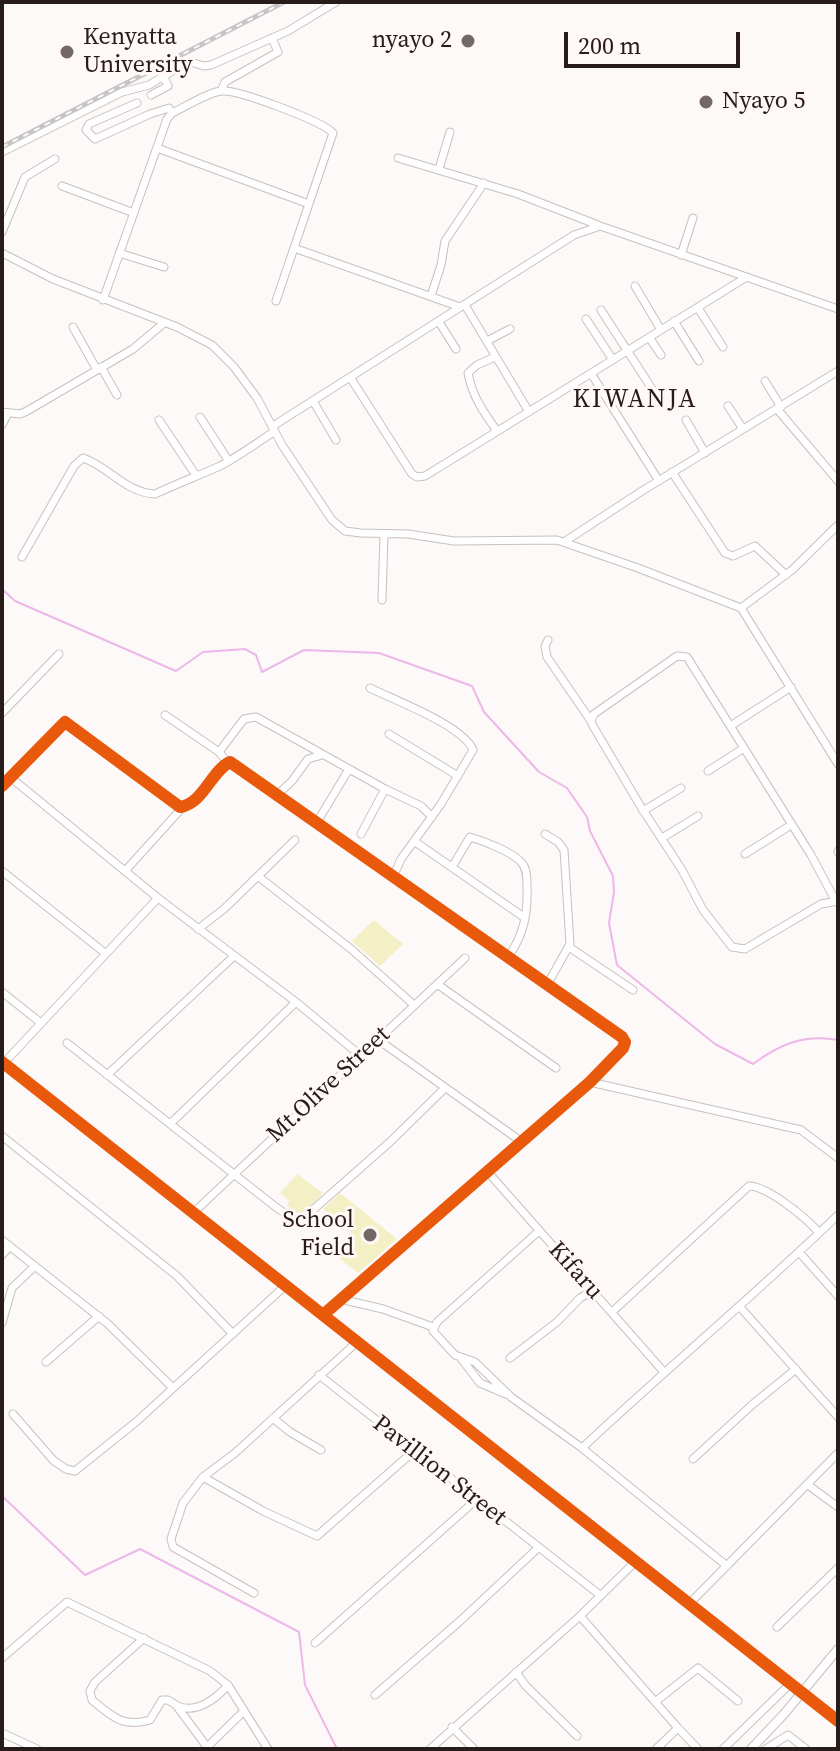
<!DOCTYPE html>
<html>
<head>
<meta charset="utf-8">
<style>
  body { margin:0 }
  #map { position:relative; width:840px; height:1751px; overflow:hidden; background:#fdf9f8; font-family:"Source Serif 4",serif }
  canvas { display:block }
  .frame { position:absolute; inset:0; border:4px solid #271c19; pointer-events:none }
  .scale { position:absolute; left:564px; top:32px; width:176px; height:36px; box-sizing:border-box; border:4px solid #271c19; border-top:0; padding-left:10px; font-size:24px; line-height:28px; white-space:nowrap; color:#271c19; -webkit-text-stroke:6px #fff8f6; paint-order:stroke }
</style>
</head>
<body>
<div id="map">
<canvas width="840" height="1751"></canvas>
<div class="frame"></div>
<div class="scale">200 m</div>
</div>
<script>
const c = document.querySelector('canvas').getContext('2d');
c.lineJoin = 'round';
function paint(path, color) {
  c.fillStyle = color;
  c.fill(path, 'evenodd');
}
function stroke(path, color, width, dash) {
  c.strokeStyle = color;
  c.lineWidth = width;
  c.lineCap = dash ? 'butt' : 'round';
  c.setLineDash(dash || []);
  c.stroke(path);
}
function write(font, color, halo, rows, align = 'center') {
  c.font = font + ' "Source Serif 4",serif';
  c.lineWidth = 6;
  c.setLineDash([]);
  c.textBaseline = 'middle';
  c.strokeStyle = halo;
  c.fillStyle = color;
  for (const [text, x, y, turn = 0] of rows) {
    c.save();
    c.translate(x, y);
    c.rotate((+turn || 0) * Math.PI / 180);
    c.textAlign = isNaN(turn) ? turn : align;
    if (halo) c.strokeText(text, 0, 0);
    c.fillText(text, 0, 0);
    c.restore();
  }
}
const green = new Path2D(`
  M374,920L403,944L380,966L352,941Z
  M297,1174L323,1193L304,1213H296L287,1205L289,1201L280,1193Z
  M340,1193L397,1239L358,1273L331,1252L351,1232L323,1209Z`);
const stream = new Path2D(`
  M2,589L15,601L176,671L203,652L245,649L256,655L262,672L304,650L379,653L472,686L484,712L539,772L567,788L587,817L590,831L613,876L614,892L609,923L617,965L715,1044L753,1064C780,1044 804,1034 838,1040
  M2,1496L85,1575L140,1549L299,1632L305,1685L337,1749`);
const minor = new Path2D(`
  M221,91L225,82L278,52L272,38
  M151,95L168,86L164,77
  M137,103L89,124L86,130L95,139L150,114L169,108L172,113
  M157,148L309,204
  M2,152L122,92L149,85L184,64L190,62L204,66L211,65L288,31L336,2
  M398,158L518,194L598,225
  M439,169L450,132
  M62,186L134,213
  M2,232L25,177L55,159
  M2,253L53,279L177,327L212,345L234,367L257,398L282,445L332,520L345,531L361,533L408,534L454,541L557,540L638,568L741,608L838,764
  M119,253L164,267
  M681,255L693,218
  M635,286L661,330
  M431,296L441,265L445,241L484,183
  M103,300L167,119L172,113C185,107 210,91 223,91C239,90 322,121 333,133L294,248L460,307
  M276,301L294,248
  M465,305L529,412
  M698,308L723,347
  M601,310L654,392
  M586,319L613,360
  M674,321L699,361
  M439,322L456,349
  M73,327L97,370
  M649,337L661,355
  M487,341L510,329
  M495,357L477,365L468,373C472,396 484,413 497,431
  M101,367L117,395
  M592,375L659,481
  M350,377L412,474L417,477L425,476L745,278
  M765,381L781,407
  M313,401L336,440
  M728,406L743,429
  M777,409L838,481
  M2,412L20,414L27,411L133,349L164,323
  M200,417L228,460
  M159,420L195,474
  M686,420L705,453
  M2,425L8,413
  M273,426L574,235L600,226L609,229L838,309
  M672,472L725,553L733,556L755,546L786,575
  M564,542L642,491L838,371
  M22,557L74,466L83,458C108,466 126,493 155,494C176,484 198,476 220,466C239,456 257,443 275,431
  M382,600L384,534
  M741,608L792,570L838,525
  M548,640L545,646L547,657L591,721
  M370,688C394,700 464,726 473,750L441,804L401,859L393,877
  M2,713L59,654
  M165,715L219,752
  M732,725L791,687
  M389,734L458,776
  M227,762L219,752L244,719L256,717L385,789L421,806L432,817
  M708,771L744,748
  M10,777L158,898L296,1002L361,1056
  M2,786L65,722L180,807C204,803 211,771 230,762L622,1037L625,1042L623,1048L590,1082L323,1315
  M277,795L292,781L308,759L322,755
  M643,811L681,788
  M317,822L349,769
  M361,834L385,789
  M545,834L558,842L564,850L570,944L547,985
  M662,838L698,816
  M414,841L525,918
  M838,852V851
  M745,854L791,825
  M452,867L470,837C484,841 512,852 521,862C527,868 527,878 527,886C528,913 524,935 508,957
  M2,871L105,953
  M125,871L182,808
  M259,877L351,949L414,1005
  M835,900L811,855L687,657L677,656L594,714L591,721L593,726L641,807L682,870L703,910L732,947L745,949L821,904L838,901
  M198,929L224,909L295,840
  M569,947L633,990
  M437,984L556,1068
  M2,992L41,1023
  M377,1039L522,1142
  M67,1043L277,1208L299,1222L390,1142L445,1088
  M2,1062L838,1721
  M4,1063L158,898
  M107,1075L233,957
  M590,1082L801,1130L838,1158
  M170,1124L296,1002
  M2,1136L177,1276L233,1334
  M487,1171L663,1371
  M193,1213L465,958
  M539,1231L437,1322L433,1331L455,1355L475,1362L511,1397L582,1448L727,1566
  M2,1240L108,1324L172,1387
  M799,1252L838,1296
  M2,1255L10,1246
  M340,1299L383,1309L433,1327
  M739,1306L838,1417
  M612,1312L749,1186C767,1186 807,1218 819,1233
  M2,1323L12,1288L35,1266
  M460,1357L480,1383L506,1394
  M510,1358L557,1322L580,1298L592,1291
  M46,1362L99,1316
  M319,1375L600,1595
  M13,1414L54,1461L66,1469L75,1471L136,1422L285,1286
  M273,1418L290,1432L321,1450
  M582,1448C666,1369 755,1295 838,1215
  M693,1459L753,1404L796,1369
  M203,1477L263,1511L317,1536L414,1451
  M808,1485L838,1507
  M254,1593L173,1547L171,1539L183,1503L203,1477L235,1453L357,1342
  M689,1604L838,1453
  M580,1616L678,1728
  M777,1627L838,1568
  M144,1638L95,1682L90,1691L92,1700C112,1717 124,1728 150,1720L162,1700H168L176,1705L207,1747
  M315,1643L476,1500
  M2,1658L67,1602L210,1671L228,1685
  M516,1672L525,1685L577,1736
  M375,1695L460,1621L538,1548
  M655,1702L698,1668L738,1701
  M178,1706C196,1714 216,1699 228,1685L268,1749
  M452,1727L474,1749
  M2,1733L37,1749
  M205,1749L243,1712
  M430,1749L580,1616L635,1562
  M656,1749L678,1728L698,1749
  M723,1749L789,1685
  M766,1749L788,1735L806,1749`);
const major = new Path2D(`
  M751,1749L784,1714L838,1649`);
const rail = new Path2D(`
  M2,147L284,2`);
const cycleway = new Path2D(`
  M2,786L65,722L180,807C204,803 211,771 230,762L622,1037L625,1042L623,1048L590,1082L323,1315
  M2,1062L838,1721`);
const markers = [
  [468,41,8,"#726967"],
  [67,52,8,"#726967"],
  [706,102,8,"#726967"],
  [370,1235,8,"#726967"]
];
const poiNames = [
  ["Kenyatta",83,38],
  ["University",83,66],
  ["nyayo 2",452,41,"right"],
  ["Nyayo 5",722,102],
  ["School",354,1221,"right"],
  ["Field",354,1249,"right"]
];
const streetNames = [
  ["Mt.Olive Street",329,1085,-43],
  ["Kifaru",575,1271,48],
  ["Pavillion Street",439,1471,38]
];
const neighbourhoodNames = [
  ["KIWANJA",635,400]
];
paint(green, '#f4f0c5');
stroke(stream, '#edb7ea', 2);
stroke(minor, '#c8c0be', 9);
stroke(major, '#c8c0be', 10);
stroke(minor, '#fffefe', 7);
stroke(major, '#fffefe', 8);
stroke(rail, '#c6c4c4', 5);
stroke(rail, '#fff8f6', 2, [6]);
stroke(cycleway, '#e8590c', 12);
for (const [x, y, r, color] of markers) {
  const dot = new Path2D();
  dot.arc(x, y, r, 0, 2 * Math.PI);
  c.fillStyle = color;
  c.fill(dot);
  stroke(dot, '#fff8f6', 3);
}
write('24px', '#271c19', '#fff8f6', poiNames, 'left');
write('24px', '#271c19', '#fff8f6', streetNames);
c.letterSpacing = '2px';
write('26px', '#271c19', '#fff8f6', neighbourhoodNames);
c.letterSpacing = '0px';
</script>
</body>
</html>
